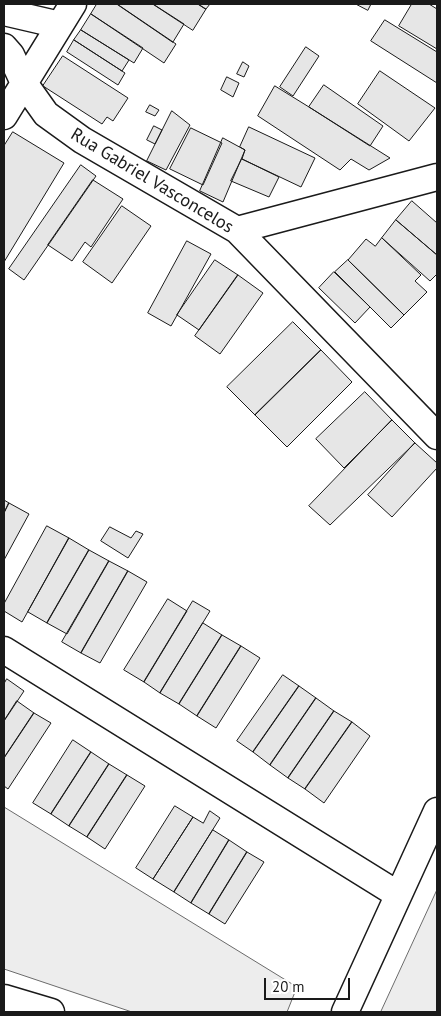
<!DOCTYPE html>
<html>
<head>
<meta charset="utf-8">
<style>
  body { margin:0 }
  #map { position:relative; width:441px; height:1016px; overflow:hidden; background:#fff; font-family:"PT Sans",sans-serif }
  canvas { display:block }
  .frame { position:absolute; inset:0; border:5px solid #1a1a1a; pointer-events:none }
  .scale { position:absolute; left:264px; top:978px; width:86px; height:22px; box-sizing:border-box; border:2px solid #1a1a1a; border-top:0; padding-left:6px; font-size:15px; line-height:18px; white-space:nowrap; color:#1a1a1a; -webkit-text-stroke:4px #fff; paint-order:stroke }
</style>
</head>
<body>
<div id="map">
<canvas width="441" height="1016"></canvas>
<div class="frame"></div>
<div class="scale">20 m</div>
</div>
<script>
const c = document.querySelector('canvas').getContext('2d');
c.lineJoin = 'round';
function paint(path, color) {
  c.fillStyle = color;
  c.fill(path, 'evenodd');
}
function stroke(path, color, width, dash) {
  c.strokeStyle = color;
  c.lineWidth = width;
  c.lineCap = dash ? 'butt' : 'round';
  c.setLineDash(dash || []);
  c.stroke(path);
}
function write(font, color, halo, rows, align = 'center') {
  c.font = font + ' "PT Sans",sans-serif';
  c.lineWidth = 4;
  c.setLineDash([]);
  c.textBaseline = 'middle';
  c.strokeStyle = halo;
  c.fillStyle = color;
  for (const [text, x, y, turn = 0] of rows) {
    c.save();
    c.translate(x, y);
    c.rotate((+turn || 0) * Math.PI / 180);
    c.textAlign = isNaN(turn) ? turn : align;
    if (halo) c.strokeText(text, 0, 0);
    c.fillText(text, 0, 0);
    c.restore();
  }
}
const green = new Path2D(`
  M4,807L297,987L287,1012H132L4,969Z
  M437,890V1012H381Z`);
const building = new Path2D(`
  M97,4H117L176,44L164,63L91,14Z
  M117,4H153L184,24L173,42Z
  M153,4H198L206,9L193,30Z
  M198,4H210L206,9Z
  M356,4H371L368,10Z
  M412,4H429L437,9V49L399,26Z
  M91,14L143,48L134,63L81,30Z
  M385,20L437,52V83L371,41Z
  M81,30L129,60L122,71L74,40Z
  M74,40L125,73L118,85L67,52Z
  M306,47L319,56L293,96L280,87Z
  M63,56L128,98L113,121L107,117L102,124L43,86Z
  M243,62L249,66L244,77L237,74Z
  M380,71L435,108L409,141L358,104Z
  M227,77L239,83L233,97L221,90Z
  M324,85L383,126L370,146L309,107Z
  M275,86L309,107L390,158L369,170L351,159L340,170L258,116Z
  M150,105L159,110L155,116L146,112Z
  M172,111L190,125L166,170L147,161Z
  M154,126L162,130L155,144L147,140Z
  M249,127L315,158L301,187L242,159L245,150L240,147Z
  M191,128L222,143L203,185L170,169Z
  M13,132L64,163L4,262V146Z
  M223,138L245,150L223,202L200,191Z
  M242,159L279,177L269,197L231,181Z
  M81,165L96,176L24,280L9,269Z
  M93,180L123,199L91,247L85,242L72,261L48,245Z
  M412,201L437,223V255L396,220Z
  M122,206L151,226L112,283L83,262Z
  M396,220L437,255V274L430,281L382,238Z
  M382,238L421,275L415,281L427,292L404,315L348,260L366,239L375,246Z
  M187,241L211,254L171,326L148,313Z
  M215,260L238,275L199,330L177,315Z
  M348,260L404,315L391,328L335,272Z
  M334,272L370,307L355,323L319,288Z
  M238,275L263,293L220,354L195,336Z
  M293,322L321,350L255,415L227,387Z
  M321,350L352,382L287,447L255,415Z
  M365,392L392,420L344,468L316,439Z
  M392,420L415,443L330,525L309,506Z
  M415,443L437,463V468L392,517L368,495Z
  M4,500L9,503L4,513Z
  M9,503L29,514L4,560V513Z
  M47,526L69,538L22,622L4,611V604Z
  M110,527L131,538L136,531L143,534L128,558L101,541Z
  M69,538L89,550L47,623L28,612Z
  M89,550L109,561L67,634L47,623Z
  M109,561L128,571L81,653L62,642Z
  M128,571L147,582L100,663L81,653Z
  M168,599L187,611L144,682L124,670Z
  M193,601L210,611L160,693L144,682Z
  M203,623L222,635L179,704L160,693Z
  M222,635L241,646L197,716L179,704Z
  M241,646L260,658L216,728L197,716Z
  M283,675L299,686L253,752L237,741Z
  M7,679L24,691L4,721V684Z
  M299,686L316,698L270,765L253,752Z
  M316,698L334,711L288,778L270,765Z
  M17,701L34,713L4,758V721Z
  M334,711L352,722L305,789L288,778Z
  M34,713L51,723L8,789L4,786V758Z
  M352,722L370,736L324,803L305,789Z
  M73,740L91,752L51,814L33,803Z
  M91,752L109,764L69,826L51,814Z
  M109,764L127,775L87,837L69,826Z
  M127,775L145,786L105,849L87,837Z
  M175,806L193,817L153,879L136,868Z
  M210,811L220,818L174,892L153,879L193,817L203,823Z
  M213,830L229,840L191,903L174,892Z
  M229,840L247,852L209,914L191,903Z
  M247,852L264,862L225,924L209,914Z`);
const street = new Path2D(`
  M4,12L60,25
  M4,47L11,55L24,83L46,114L82,140L237,230L437,436
  M4,116L73,4
  M237,230L437,177
  M4,650L397,894
  M4,998L51,1012
  M345,1012L437,811`);
const streetNames = [
  ["Rua Gabriel Vasconcelos",152,181,31]
];
paint(green, '#ededed');
stroke(green, '#6a6a6a', 1);
paint(building, '#e6e6e6');
stroke(building, '#1a1a1a', 1);
stroke(street, '#1a1a1a', 29);
stroke(street, '#fff', 26);
write('18px', '#1a1a1a', '#fff', streetNames);
</script>
</body>
</html>
